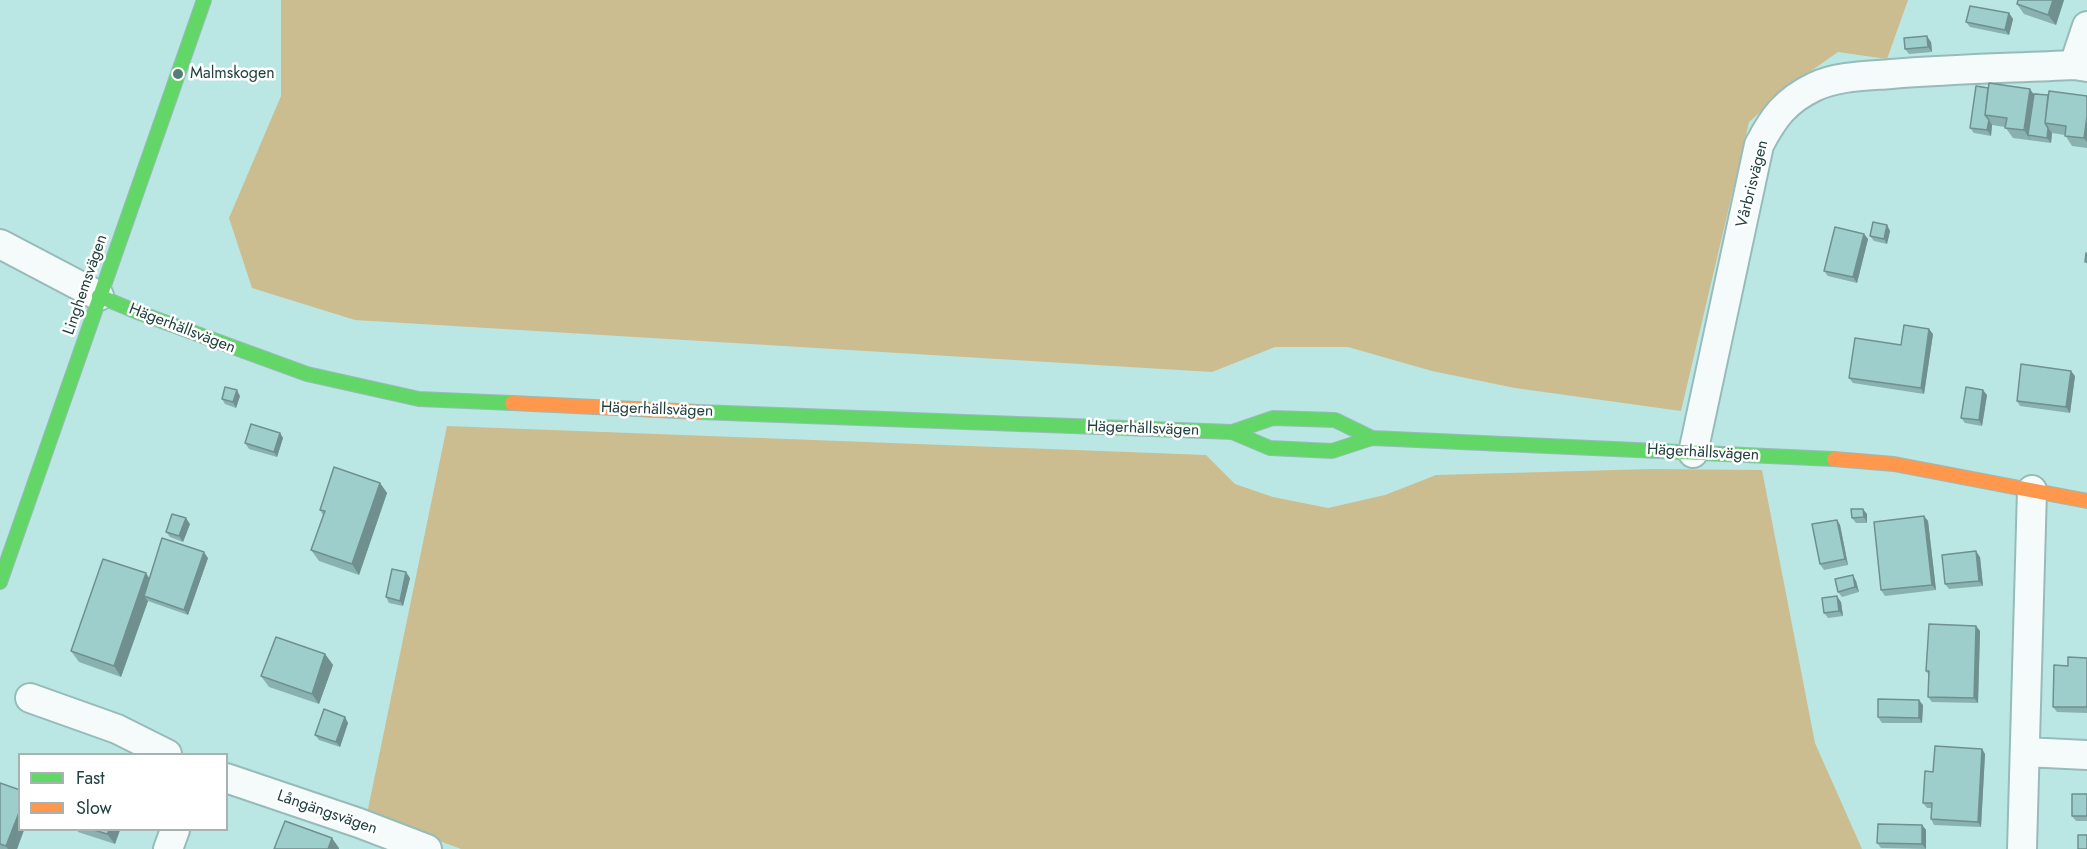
<!DOCTYPE html>
<html>
<head>
<meta charset="utf-8">
<style>
  body { margin:0 }
  #map { position:relative; width:2087px; height:849px; overflow:hidden; background:#bae7e4; font-family:Jost,sans-serif }
  canvas { display:block }
  .legend { position:absolute; left:18px; top:753px; width:210px; height:78px; box-sizing:border-box; background:#fff; border:2px solid #a6b3b2; margin:0; padding:8px 10px; list-style:none; font-size:18px; color:#20413f }
  .legend li { display:flex; align-items:center; gap:12px; height:30px }
  .legend b { width:30px; border:2px solid #a6b3b2 }
</style>
</head>
<body>
<div id="map">
<canvas width="2087" height="849"></canvas>
<ul class="legend">
<li><b style="height:8px;background:#63d668"></b>Fast</li>
<li><b style="height:8px;background:#ff974d"></b>Slow</li>
</ul>
</div>
<script>
const c = document.querySelector('canvas').getContext('2d');
c.lineJoin = 'round';
function paint(path, color) {
  c.fillStyle = color;
  c.fill(path, 'evenodd');
}
function stroke(path, color, width, dash) {
  c.strokeStyle = color;
  c.lineWidth = width;
  c.lineCap = dash ? 'butt' : 'round';
  c.setLineDash(dash || []);
  c.stroke(path);
}
function write(font, color, halo, rows, align = 'center') {
  c.font = font + ' Jost,sans-serif';
  c.lineWidth = 5;
  c.setLineDash([]);
  c.textBaseline = 'middle';
  c.strokeStyle = halo;
  c.fillStyle = color;
  for (const [text, x, y, turn = 0] of rows) {
    c.save();
    c.translate(x, y);
    c.rotate((+turn || 0) * Math.PI / 180);
    c.textAlign = isNaN(turn) ? turn : align;
    if (halo) c.strokeText(text, 0, 0);
    c.fillText(text, 0, 0);
    c.restore();
  }
}
const forest = new Path2D(`
  M281,0H1908L1887,59L1838,52L1788,87L1749,122L1681,411L1515,388L1432,371L1348,347H1275L1212,372L355,320L252,288L229,218L281,96Z
  M447,426L1206,455L1235,484L1273,497L1328,508L1385,495L1436,475L1652,469L1762,470L1815,743L1862,849H461L367,814Z`);
const street = new Path2D(`
  M2074,65L2087,26
  M0,244L99,296
  M1693,453L1759,145C1773,118 1785,101 1814,87C1836,76 1866,76 1891,74C1952,69 2013,68 2074,65L2087,67
  M30,698L117,729L167,754
  M2025,752L2087,755
  M226,778L359,823L427,849
  M168,849L175,830
  M2022,849L2032,490`);
const fast = new Path2D(`
  M99,296L137,312L307,374L419,399L512,403
  M699,412L1232,432L1273,418L1335,420L1372,438
  M1232,432L1270,448L1332,451L1372,438L1834,459
  M0,582L204,0`);
const slow = new Path2D(`
  M512,403L699,412
  M1834,459L1894,464L2087,501`);
const wall = new Path2D(`
  M2018,0H2064L2056,25L2024,14L2017,4Z
  M2009,13L2013,19L2009,35L1970,27L1966,22Z
  M1931,42L1932,52L1909,54L1905,49Z
  M1976,86L2048,95L2087,96V148L2072,146L2065,135L2052,133L2051,143L2013,138L2005,127L1992,125L1991,136L1974,133L1970,128Z
  M1887,225L1890,231L1887,244L1874,241L1870,236Z
  M1864,234L1868,239L1857,283L1828,276L1824,271Z
  M1933,334L1924,394L1853,383L1849,378L1901,345Z
  M2075,376L2070,413L2020,406L2017,401Z
  M1987,395L1982,426L1965,423L1961,418Z
  M240,396L236,408L225,404L222,399Z
  M280,433L283,438L277,457L249,449L245,443Z
  M380,483L387,493L359,575L319,561L311,550L323,515L320,510Z
  M1867,514V523H1856L1852,518Z
  M1924,516L1928,521L1936,590L1885,596L1881,590Z
  M1837,520L1840,525L1848,565L1824,570L1820,564Z
  M190,524L183,542L170,537L166,532Z
  M1980,557L1983,586L1949,589L1945,584Z
  M208,558L188,615L148,601L121,677L79,662L71,651L149,578Z
  M410,578L403,606L389,603L386,597Z
  M1856,581L1859,592L1842,597L1838,592Z
  M1841,602L1843,616L1828,618L1824,613Z
  M1976,626L1980,631L1978,703L1932,702L1928,697L1929,675L1926,671Z
  M325,654L333,665L319,704L269,687L261,676Z
  M2087,658V713L2057,712L2053,707L2068,666Z
  M1923,705L1922,723H1882L1878,717Z
  M345,717L348,723L340,747L319,740L315,735Z
  M1982,749L1985,754L1981,827L1934,825L1931,819V808H1927L1923,803L1933,772Z
  M0,783L20,830H24L17,849H0Z
  M2087,794V821H2076L2072,816Z
  M1922,825L1926,830V849L1881,848L1877,843Z
  M77,830H120L115,844L78,832Z`);
const shadedWall = new Path2D(`
  M2053,0H2064L2056,25L2048,15Z
  M2009,13L2013,19L2009,35L2005,30Z
  M1927,36L1931,42L1932,52L1928,47Z
  M2030,89L2037,99L2028,135L2031,141L2024,130Z
  M2087,116V142L2084,138Z
  M1989,120L1992,125L1991,136L1987,130Z
  M2048,128L2052,133L2051,143L2047,138Z
  M1887,225L1890,231L1887,244L1884,239Z
  M1864,234L1868,239L1857,283L1853,277Z
  M1929,329L1933,334L1924,394L1921,388Z
  M2071,371L2075,376L2070,413L2066,407Z
  M237,390L240,396L236,408L233,402Z
  M1983,390L1987,395L1982,426L1979,420Z
  M280,433L283,438L277,457L274,452Z
  M380,483L387,493L359,575L352,564Z
  M1863,509L1867,514V523L1864,517Z
  M1924,516L1928,521L1936,590L1932,585Z
  M186,518L190,524L183,542L179,536Z
  M1837,520L1840,525L1848,565L1845,559Z
  M1976,551L1980,557L1983,586L1979,581Z
  M204,552L208,558L188,615L184,610Z
  M406,572L410,578L403,606L400,601Z
  M146,573L153,584L144,596L148,601L121,677L114,666Z
  M1853,575L1856,581L1859,592L1855,587Z
  M1837,596L1841,602L1843,616L1839,611Z
  M1976,626L1980,631L1978,703L1974,698Z
  M325,654L333,665L319,704L312,694Z
  M1919,700L1923,705L1922,723L1919,718Z
  M345,717L348,723L340,747L336,742Z
  M1982,749L1985,754L1981,827L1978,822Z
  M20,810V830H24L17,849H8L6,846Z
  M1922,825L1926,830V849L1922,844Z
  M109,830H120L115,844L107,834Z
  M332,838L339,848V849H328Z`);
const building = new Path2D(`
  M2018,0H2053L2048,15L2017,4Z
  M1970,6L2009,13L2005,30L1966,22Z
  M1927,36L1928,47L1905,49L1904,38Z
  M1989,83L2030,89L2024,130L2005,128L2007,118L1985,115Z
  M1976,86L1988,88L1985,115L1989,120L1987,130L1970,128Z
  M2049,91L2087,96V116L2084,138L2065,136L2066,126L2045,123Z
  M2034,94L2048,95L2045,123L2048,128L2047,138L2028,135Z
  M1873,222L1887,225L1884,239L1870,236Z
  M1835,227L1864,234L1853,277L1824,271Z
  M2086,253H2087V262H2085Z
  M1904,325L1929,329L1921,388L1849,378L1855,338L1901,345Z
  M2021,364L2071,371L2066,407L2017,401Z
  M225,387L237,390L233,402L222,399Z
  M1966,387L1983,390L1979,420L1961,418Z
  M251,424L280,433L274,452L245,443Z
  M334,467L380,483L352,564L311,550L325,511L320,510Z
  M1851,509H1863L1864,517L1852,518Z
  M172,514L186,518L179,536L166,532Z
  M1924,516L1932,585L1881,590L1874,522Z
  M1837,520L1845,559L1820,564L1812,524Z
  M162,538L204,552L184,610L144,596Z
  M1976,551L1979,581L1945,584L1942,555Z
  M103,559L146,573L114,666L71,651Z
  M392,569L406,572L400,601L386,597Z
  M1853,575L1855,587L1838,592L1835,579Z
  M1837,596L1839,611L1824,613L1822,598Z
  M1929,624L1976,626L1974,698L1928,697L1929,671H1926Z
  M276,637L325,654L312,694L261,676Z
  M2068,657L2087,658V707H2053L2054,665L2068,666Z
  M1878,699L1919,700V718L1878,717Z
  M324,709L345,717L336,742L315,735Z
  M1935,746L1982,749L1978,822L1931,819L1932,803H1923L1925,771L1933,772Z
  M0,783L20,790V810L6,846L0,844Z
  M2072,794H2087V816H2072Z
  M285,821L332,838L328,849H274Z
  M1878,824L1922,825V844L1877,843Z
  M94,830H109L107,834Z
  M2078,835H2087V849H2078Z`);
const markers = [
  [178,74,6,"#567b79"]
];
const poiNames = [
  ["Malmskogen",190,74]
];
const streetNames = [
  ["Vårbrisvägen",1753,184,-76],
  ["Linghemsvägen",86,285,-71],
  ["Hägerhällsvägen",182,329,21],
  ["Hägerhällsvägen",657,410,2],
  ["Hägerhällsvägen",1143,429,2],
  ["Hägerhällsvägen",1703,453,3],
  ["Långängsvägen",327,813,19]
];
paint(forest, '#cbbd8f');
stroke(street, '#97bbb9', 32);
stroke(fast, '#97bbb9', 16);
stroke(slow, '#97bbb9', 16);
stroke(street, '#f5fbfb', 28);
stroke(fast, '#63d668', 14);
stroke(slow, '#ff974d', 14);
paint(wall, '#88b1af');
paint(shadedWall, '#6f908f');
paint(building, '#9ececc');
stroke(building, '#6f908f', 1.5);
for (const [x, y, r, color] of markers) {
  const dot = new Path2D();
  dot.arc(x, y, r, 0, 2 * Math.PI);
  c.fillStyle = color;
  c.fill(dot);
  stroke(dot, '#fff', 2);
}
write('16px', '#20413f', '#fff', poiNames, 'left');
write('16px', '#20413f', '#fff', streetNames);
</script>
</body>
</html>
